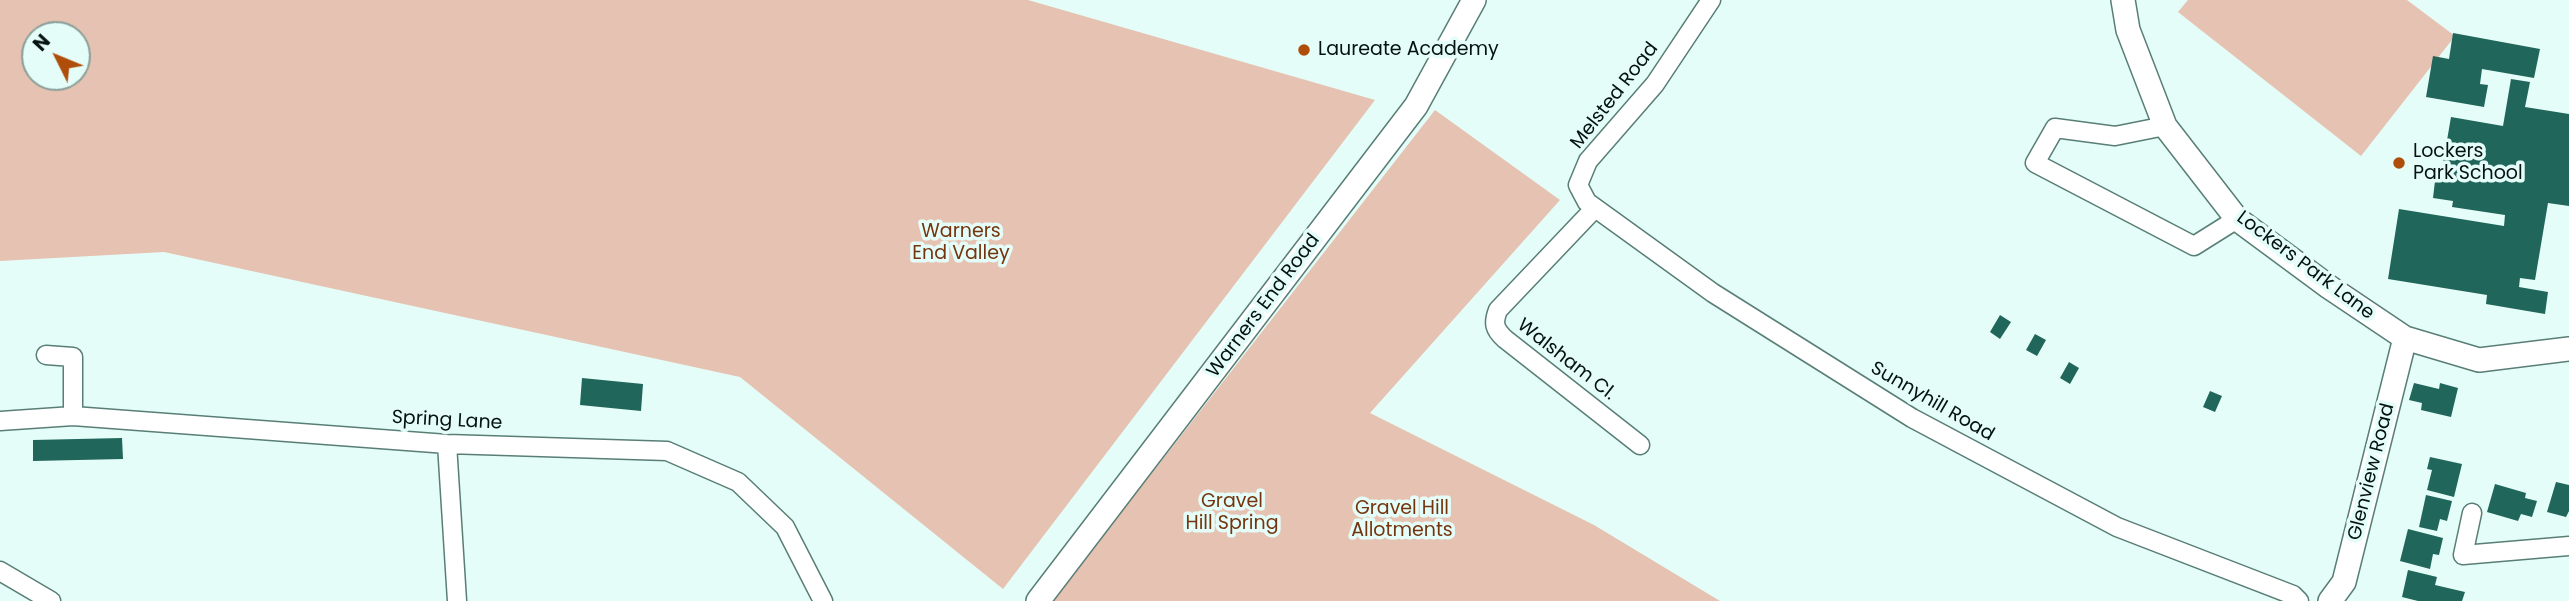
<!DOCTYPE html>
<html>
<head>
<meta charset="utf-8">
<style>
  body { margin:0 }
  #map { position:relative; width:2569px; height:601px; overflow:hidden; background:#e5fdf8; font-family:Poppins,sans-serif }
  canvas { display:block }
  .north { position:absolute; left:21px; top:21px; width:70px; height:70px; box-sizing:border-box; background:#e5fdf8; border:2px solid #8b9f9b; border-radius:50%; rotate:313deg; font-size:19px; font-weight:700; line-height:28px; text-align:center; color:#041210 }
  .north::after { content:''; display:block; margin:auto; width:24px; height:32px; background:#af4e0b; clip-path:polygon(50% 0,100% 100%,50% 72%,0 100%) }
</style>
</head>
<body>
<div id="map">
<canvas width="2569" height="601"></canvas>
<div class="north">N</div>
</div>
<script>
const c = document.querySelector('canvas').getContext('2d');
c.lineJoin = 'round';
function paint(path, color) {
  c.fillStyle = color;
  c.fill(path, 'evenodd');
}
function stroke(path, color, width, dash) {
  c.strokeStyle = color;
  c.lineWidth = width;
  c.lineCap = dash ? 'butt' : 'round';
  c.setLineDash(dash || []);
  c.stroke(path);
}
function write(font, color, halo, rows, align = 'center') {
  c.font = font + ' Poppins,sans-serif';
  c.lineWidth = 7;
  c.setLineDash([]);
  c.textBaseline = 'middle';
  c.strokeStyle = halo;
  c.fillStyle = color;
  for (const [text, x, y, turn = 0] of rows) {
    c.save();
    c.translate(x, y);
    c.rotate((+turn || 0) * Math.PI / 180);
    c.textAlign = isNaN(turn) ? turn : align;
    if (halo) c.strokeText(text, 0, 0);
    c.fillText(text, 0, 0);
    c.restore();
  }
}
const green = new Path2D(`
  M0,0H1028L1375,100L1003,589L740,377L164,252L0,261ZM35,35H77V77H35Z
  M2188,0H2407L2455,36L2361,156L2178,12Z
  M1435,110L1560,200L1370,413L1594,525L1720,601H1052Z`);
const building = new Path2D(`
  M2453,33L2540,49L2534,78L2482,69L2480,84L2488,85L2484,107L2426,97L2433,56L2449,59Z
  M2511,79L2530,82L2525,107L2569,114V206L2548,203L2535,280L2520,278L2519,287L2548,292L2545,314L2486,304L2487,295L2388,279L2399,209L2504,226L2505,215L2452,207L2453,201L2433,198L2435,181H2440L2451,117L2503,126Z
  M2000,315L2011,322L2000,339L1990,332Z
  M2035,334L2046,340L2037,356L2026,350Z
  M2069,362L2079,368L2070,384L2060,378Z
  M582,378L643,384L641,411L580,405Z
  M2414,383L2439,389L2440,383L2458,388L2451,417L2421,410L2422,403L2409,400Z
  M2210,391L2222,396L2215,412L2203,407Z
  M122,438L123,459L33,461V440Z
  M2430,457L2462,464L2454,497L2427,490L2432,470L2427,469Z
  M2556,482L2569,485V511L2566,517L2547,512Z
  M2495,484L2526,493L2525,498L2537,501L2532,517L2521,514L2518,521L2487,512Z
  M2426,495L2452,501L2447,521L2440,519L2437,531L2419,527Z
  M2408,529L2443,538L2439,555L2433,554L2430,569L2400,561Z
  M2408,570L2437,577L2435,585L2465,592L2462,601H2418L2402,597Z`);
const minor = new Path2D(`
  M1711,0L1655,84L1588,161L1578,185L1587,202L1713,293L1912,418L2117,527L2293,595L2299,601
  M2165,126L2115,136L2055,128L2035,163L2194,246L2237,219
  M1595,208L1498,310C1493,323 1494,329 1505,339L1640,445
  M46,355L73,357V416
  M0,421L73,416L447,444L667,451L738,482L785,527L823,601
  M447,444L457,601
  M2472,513L2463,555L2569,546
  M0,571L51,601`);
const tertiary = new Path2D(`
  M2123,0L2128,30L2165,126L2237,219L2329,287L2405,338L2479,360L2569,349
  M1038,601L1416,106L1474,0
  M2330,601L2344,582L2405,338`);
const markers = [
  [1304,50,7,"#af4e0b"],
  [2399,163,7,"#af4e0b"]
];
const poiNames = [
  ["Laureate Academy",1318,50],
  ["Lockers",2413,152],
  ["Park School",2413,174]
];
const streetNames = [
  ["Melsted Road",1615,96,-52],
  ["Lockers Park Lane",2305,266,37],
  ["Warners End Road",1264,306,-53],
  ["Walsham Cl.",1566,360,38],
  ["Sunnyhill Road",1932,402,30],
  ["Spring Lane",447,421,3],
  ["Glenview Road",2372,472,-76]
];
const parkNames = [
  ["Warners",961,232],
  ["End Valley",961,254],
  ["Gravel",1232,502],
  ["Hill Spring",1232,524],
  ["Gravel Hill",1402,509],
  ["Allotments",1402,531]
];
paint(green, '#e5c2b1');
paint(building, '#20665b');
stroke(minor, '#587e76', 21);
stroke(tertiary, '#587e76', 26);
stroke(minor, '#fff', 18);
stroke(tertiary, '#fff', 23);
for (const [x, y, r, color] of markers) {
  const dot = new Path2D();
  dot.arc(x, y, r, 0, 2 * Math.PI);
  c.fillStyle = color;
  c.fill(dot);
  stroke(dot, '#e5fdf8', 2.5);
}
write('19px', '#041210', '#e5fdf8', poiNames, 'left');
write('19px', '#041210', '#e5fdf8', streetNames);
write('19px', '#74350e', '#e5fdf8', parkNames);
</script>
</body>
</html>
